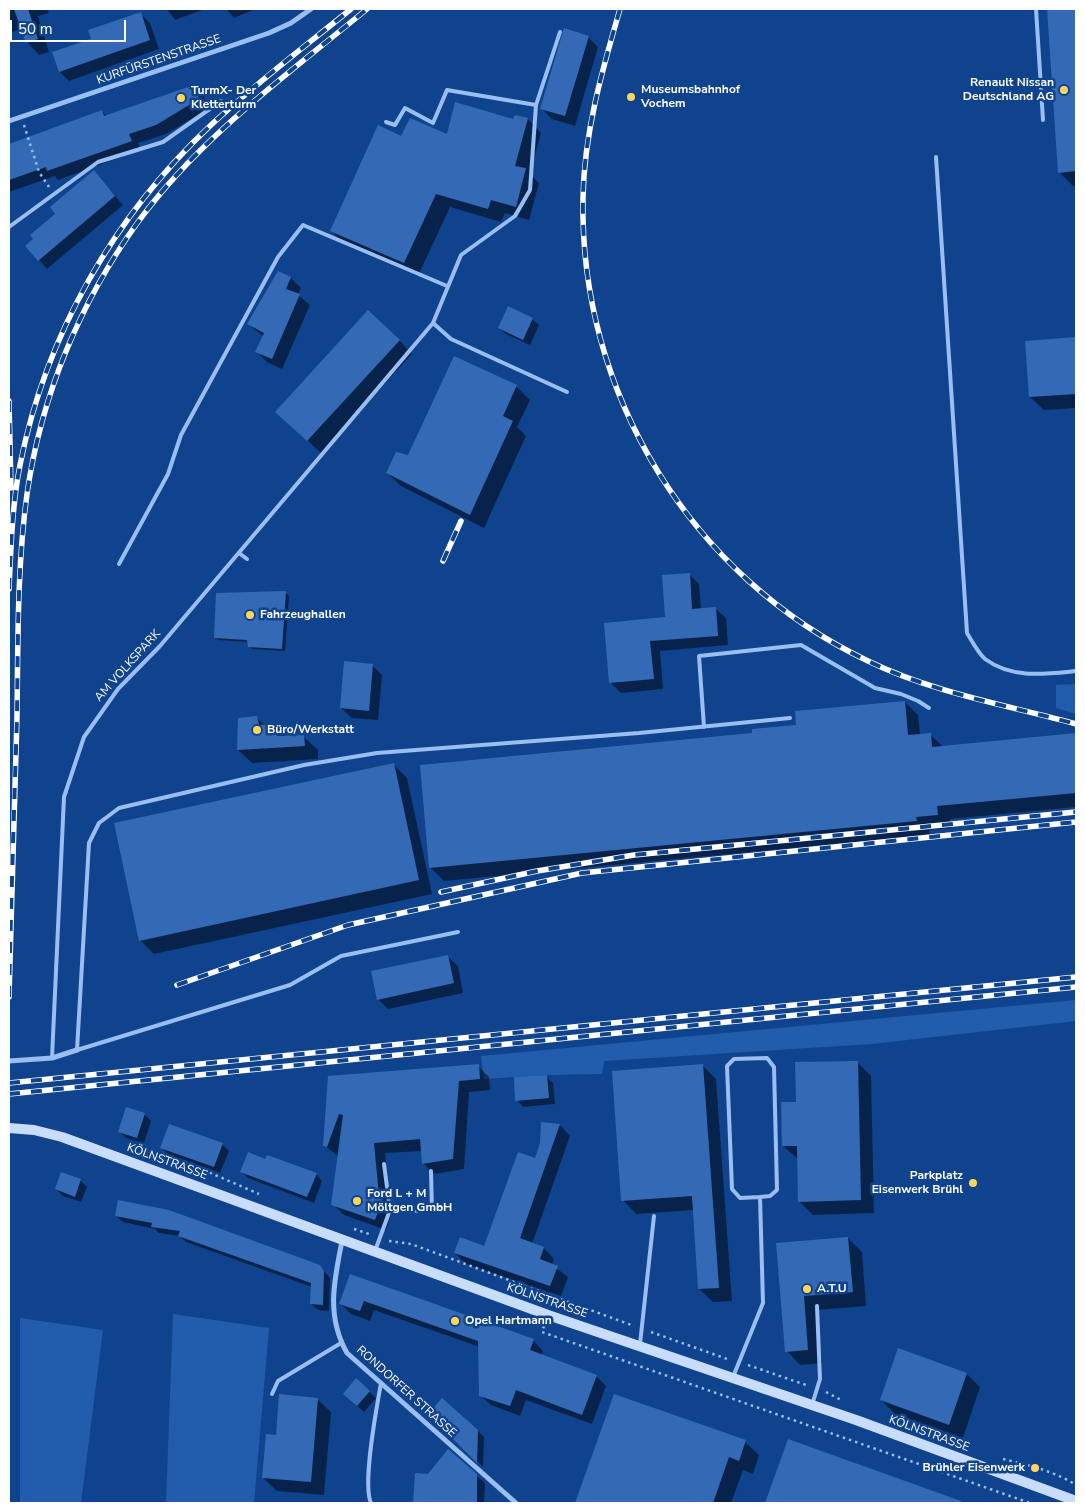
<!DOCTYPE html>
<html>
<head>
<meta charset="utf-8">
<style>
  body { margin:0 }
  #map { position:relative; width:1085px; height:1512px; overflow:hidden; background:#10438e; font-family:"Nunito Sans",sans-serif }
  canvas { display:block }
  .frame { position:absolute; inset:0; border:10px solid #fff; pointer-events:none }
  .scale { position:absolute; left:10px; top:20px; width:116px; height:22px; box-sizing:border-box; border:2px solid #fff; border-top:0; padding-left:6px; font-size:15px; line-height:18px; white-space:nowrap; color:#fff; -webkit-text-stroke:4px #10438e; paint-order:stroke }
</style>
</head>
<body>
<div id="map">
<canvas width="1085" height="1512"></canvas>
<div class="frame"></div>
<div class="scale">50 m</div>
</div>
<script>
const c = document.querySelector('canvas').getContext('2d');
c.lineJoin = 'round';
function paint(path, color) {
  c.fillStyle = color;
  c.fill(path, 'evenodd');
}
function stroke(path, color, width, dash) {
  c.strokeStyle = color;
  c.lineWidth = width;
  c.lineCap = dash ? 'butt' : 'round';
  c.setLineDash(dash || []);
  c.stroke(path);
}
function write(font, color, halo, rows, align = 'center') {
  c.font = font + ' "Nunito Sans",sans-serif';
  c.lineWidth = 5;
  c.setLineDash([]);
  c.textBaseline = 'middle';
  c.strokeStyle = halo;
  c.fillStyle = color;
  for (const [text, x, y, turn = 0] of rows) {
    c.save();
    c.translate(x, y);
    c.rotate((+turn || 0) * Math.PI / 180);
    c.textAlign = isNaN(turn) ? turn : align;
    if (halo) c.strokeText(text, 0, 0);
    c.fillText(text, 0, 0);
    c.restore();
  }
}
const green = new Path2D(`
  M1076,684V714L1056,708V685Z
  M1076,1000V1021L872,1044L604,1061L602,1074L547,1075L484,1079L481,1056Z
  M173,1314L269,1328L254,1503H166Z
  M20,1318L103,1330L81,1503H20Z`);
const shadow = new Path2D(`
  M9,9H47L49,13L38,16L49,52L39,55L27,42L22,29L9,33Z
  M167,9H202V10L175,20Z
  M226,9H255L234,18Z
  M1048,9H1076V186H1073L1059,172Z
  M140,13L150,23L159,49L69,81L60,72L93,40Z
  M588,37L598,47L575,126L552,119L542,109Z
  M194,86L204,96L208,109L166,134L138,143L141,150L58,180L55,176L9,192V145L102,111L107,117Z
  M516,116L528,119L541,133L530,174L539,183L529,220L505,213L501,222L450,207L418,276L345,245L332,231L402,137L448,136L514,121Z
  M94,172L123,205L47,269L27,246Z
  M291,278L301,288L298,295L310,305L282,369L267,362L257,352L264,337L248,324Z
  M532,319L539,325L530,345L506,334L499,328Z
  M1076,338V408L1044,410L1030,397L1026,342Z
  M399,340L412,354L321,453L291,425Z
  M516,386L530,400L517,427L526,436L484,528L401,486L387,473Z
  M689,574L699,584L701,609L715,608L726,618L728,645L660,651L663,689L621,693L611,683L667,618Z
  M286,593L289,596L285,651L252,649L249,642L218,640L215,638Z
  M372,665L382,675L378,720L352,718L341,708Z
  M905,702L918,715L920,735L930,734L944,748L1076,734V807L950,819L951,828L929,830L930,835L444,881L430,867L753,735Z
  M257,718L266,726H276L287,737H304L318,750V759L252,763L238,750Z
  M393,764L407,778L432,894L154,954L140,940Z
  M447,956L458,966L463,993L388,1009L378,999Z
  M857,1062L871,1076L874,1213L813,1215L799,1201L798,1159L783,1146L798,1104Z
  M702,1065L716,1079L732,1301L713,1302L699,1289L694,1210L636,1214L623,1200Z
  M478,1066L489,1077L490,1090L469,1092L464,1169L434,1174L423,1163L422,1151L385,1153L389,1205L393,1210L386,1230L344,1215L333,1204L339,1157L324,1145L329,1077Z
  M547,1077L553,1083L555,1104L523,1107L517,1100Z
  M144,1114L151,1121L144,1143L126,1138L119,1131Z
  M560,1125L570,1136L532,1244L544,1248L554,1259L552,1265L568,1277L561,1296L466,1264L455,1253L485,1247Z
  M222,1144L229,1151L220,1173L168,1154L162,1148Z
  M266,1161L316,1174L322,1181L314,1203L248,1178L242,1172Z
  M80,1180L87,1187L81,1202L63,1196L56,1189Z
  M119,1202L320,1266L330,1278L329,1311L318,1310L311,1304L312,1287L186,1242L180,1236L159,1233L155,1229L123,1222L116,1216Z
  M848,1238L862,1252L866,1306L817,1310L822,1363L800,1365L787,1351L778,1244Z
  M350,1276L533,1340L543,1351L541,1356L596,1376L606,1386L592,1424L526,1400L520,1416L491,1405L480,1395V1347L374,1310L370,1321L351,1314L341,1304Z
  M967,1374L980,1387L963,1438L895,1414L881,1400Z
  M356,1380L376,1398L364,1412L351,1400Z
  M615,1395L745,1442L759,1455L753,1474L743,1470L731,1503H577Z
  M317,1399L331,1412L324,1495L277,1491L263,1478Z
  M430,1414L477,1430L484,1437L483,1467Z
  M789,1441L964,1503H767Z
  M416,1474L476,1475L485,1483L484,1503H414Z`);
const building = new Path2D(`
  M14,9H28L38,39L26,43Z
  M1047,9H1076V171L1058,173Z
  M141,12L150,40L59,72L52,52L91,39L88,30Z
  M564,28L589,36L565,116L540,109Z
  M194,85L199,99L156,125L129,134L132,141L47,171L46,167L9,180V144L102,110L104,116Z
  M455,102L513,119L515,115L528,118L515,166L526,168L516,207L491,200L488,209L436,194L404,263L330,231L378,125L401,136L410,118L447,134Z
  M94,170L115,196L38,261L25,246L33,239L30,235L55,214L50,207Z
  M278,271L291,277L286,289L300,294L272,359L255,352L264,333L247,324Z
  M508,306L533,318L523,340L498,328Z
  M368,310L400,340L307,441L275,412Z
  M1076,337V394L1029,397L1025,341Z
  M454,356L517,385L503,416L513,421L470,515L386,473L396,452L408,455Z
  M690,573L692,609L716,607L718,636L650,641L654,679L609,683L604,623L665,617L662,575Z
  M286,591L282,649L248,647L247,640L214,638L216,593Z
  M344,661L373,664L369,711L340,708Z
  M905,701L908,735L931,733L932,747L1076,733V793L937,806L938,815L916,817L917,821L429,868L420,765L752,733V729L796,725L795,711Z
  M257,716L259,725L276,724L277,736L304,735L305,746L237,750L238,718Z
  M394,763L419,880L139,941L114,823Z
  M448,955L454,983L377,1000L371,971Z
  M858,1061L861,1200L798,1202L797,1146H782L781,1102H796L795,1062Z
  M479,1064L480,1079L459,1081L453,1159L422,1164L420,1139L374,1143L379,1196L383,1198L375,1220L331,1205L343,1115L339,1114L327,1147L323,1146L328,1076Z
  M703,1064L719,1288L698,1289L692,1196L621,1201L612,1071Z
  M547,1075L549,1098L515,1101L514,1077Z
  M126,1107L145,1113L137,1138L118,1132Z
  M541,1122L560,1124L520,1238L544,1247L540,1259L558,1266L550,1286L454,1253L460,1237L484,1246L518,1152L535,1158L540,1143Z
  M169,1124L223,1143L214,1167L160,1148Z
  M248,1152L265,1159L267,1155L317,1173L307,1197L240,1172Z
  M61,1172L81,1179L75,1197L55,1189Z
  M118,1200L169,1210L320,1265L324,1271L323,1305L310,1304L311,1283L178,1236L180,1231L151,1227L152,1223L115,1216Z
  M848,1237L853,1292L804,1296L808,1350L785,1352L776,1243Z
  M350,1274L534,1339L530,1350L597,1375L582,1415L516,1390L510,1406L479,1396L478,1341L364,1301L360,1311L339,1304Z
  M898,1348L967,1373L949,1425L880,1400Z
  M356,1378L370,1391L357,1406L343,1394Z
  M279,1394L318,1398L311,1482L262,1478L266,1434L276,1435Z
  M614,1394L746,1440L739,1461L729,1457L713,1503H575Z
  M442,1398L478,1430L477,1463L428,1414Z
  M788,1439L961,1501L960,1503H765Z
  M448,1449L477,1474V1503H413L415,1473L428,1474Z`);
const path = new Path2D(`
  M24,125L39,172L49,187
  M178,1165L206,1171L259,1194
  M354,1229L372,1235
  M389,1241L411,1244L634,1326
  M544,1326L542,1332L1030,1503
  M651,1332L730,1360
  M748,1365L809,1386
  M826,1392L843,1401
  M1003,1459C1028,1465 1054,1471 1076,1485`);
const service = new Path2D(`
  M1036,9L1043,120
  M386,122L395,125L405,108L433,123L447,90L536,105
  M936,157L967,633C972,641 978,653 985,659C1012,679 1045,674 1076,671
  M9,227L98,162L163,142L221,101
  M433,323L451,339L567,392
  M239,553L247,559
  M119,564L168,474L181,435L278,257L303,225L447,286
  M704,727L699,656L801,645L875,688L901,694L918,701L929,708
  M458,932L341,956L290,985L77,1050L89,843L99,823L119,808L304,765L377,753L639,733L790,718
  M52,1058L64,797L84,737L118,689L160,646L433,323L461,255L515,216L530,190L536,105L560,32
  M390,1210L432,1211L431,1171
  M375,1251L390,1210L384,1164
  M640,1344L654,1216
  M733,1377L763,1303L760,1197L770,1196L777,1190L774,1067L767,1058L734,1059L727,1066L732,1189L740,1198L760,1197
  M272,1394L278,1381L341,1343
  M812,1405L820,1379L817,1306
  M371,1503C362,1484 377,1406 381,1383`);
const minor = new Path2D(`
  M9,121L269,33L291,23L311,9
  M9,1061L52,1058L77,1050
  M342,1241C334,1281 326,1316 347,1353L516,1503`);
const secondary = new Path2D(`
  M9,1128L34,1130L62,1137L548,1315L856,1420L1076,1501`);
const rail = new Path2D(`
  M620,9C602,71 584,133 583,198C579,393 691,577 868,661C934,693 1006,705 1076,724
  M9,401L11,488
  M443,561L461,521
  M9,589C11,547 12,506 20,465C46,334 114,216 211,125C255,84 304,47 351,9
  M441,892L537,871L634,855L1076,812
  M177,985L348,925L582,873L1076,822
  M9,997C11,903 14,810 17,717C18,643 17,567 27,494C41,396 80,302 138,222C200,137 287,75 367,9
  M9,1083L1076,977
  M9,1094L1076,987`);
const markers = [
  [1064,90,5,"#ffd55a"],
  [631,97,5,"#ffd55a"],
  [181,98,5,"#ffd55a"],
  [250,615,5,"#ffd55a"],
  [257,730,5,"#ffd55a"],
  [973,1183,5,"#ffd55a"],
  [357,1201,5,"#ffd55a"],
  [807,1289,5,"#ffd55a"],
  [455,1321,5,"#ffd55a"],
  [1035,1468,5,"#ffd55a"]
];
const streetNames = [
  ["KURFÜRSTENSTRASSE",159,60,-19],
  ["AM VOLKSPARK",128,666,-48],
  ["KÖLNSTRASSE",167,1162,20],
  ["KÖLNSTRASSE",547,1301,19],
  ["RONDORFER STRASSE",406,1392,42],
  ["KÖLNSTRASSE",929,1434,20]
];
const poiNames = [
  ["Renault Nissan",1054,83,"right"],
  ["Deutschland AG",1054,97,"right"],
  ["Museumsbahnhof",641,90],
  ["Vochem",641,104],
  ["TurmX- Der",191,91],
  ["Kletterturm",191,105],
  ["Fahrzeughallen",260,615],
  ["Büro/Werkstatt",267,730],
  ["Parkplatz",963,1176,"right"],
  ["Eisenwerk Brühl",963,1190,"right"],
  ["Ford L + M",367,1194],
  ["Möltgen GmbH",367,1208],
  ["A.T.U",817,1289],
  ["Opel Hartmann",465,1321],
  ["Brühler Eisenwerk",1025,1468,"right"]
];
paint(green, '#225cad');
paint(shadow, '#0007');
paint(building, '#346ab5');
stroke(path, '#99bef2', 2.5, [2.5, 4]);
stroke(service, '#99bef2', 4);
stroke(minor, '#99bef2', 5);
stroke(secondary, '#c8ddfc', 10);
stroke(rail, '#fff', 5.5);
stroke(rail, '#10438e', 4, [11]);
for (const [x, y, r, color] of markers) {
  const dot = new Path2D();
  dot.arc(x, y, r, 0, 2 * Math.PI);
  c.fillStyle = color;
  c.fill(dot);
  stroke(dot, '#10438e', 2);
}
write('12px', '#fff', '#10438e', streetNames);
write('bold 12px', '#fff', '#10438e', poiNames, 'left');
</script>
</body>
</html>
